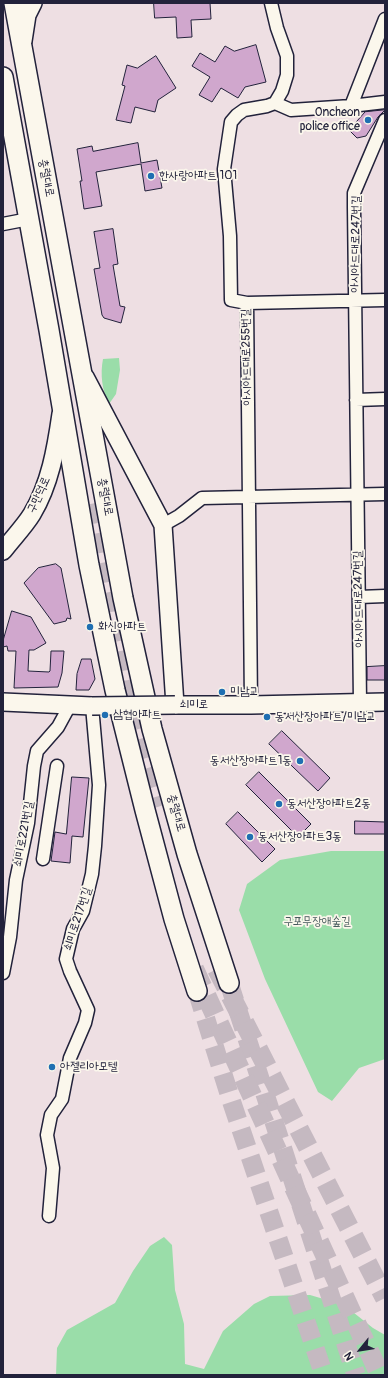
<!DOCTYPE html>
<html>
<head>
<meta charset="utf-8">
<style>
  body { margin:0 }
  #map { position:relative; width:388px; height:1378px; overflow:hidden; background:#eedfe3; font-family:Pangolin,sans-serif }
  canvas { display:block }
  .frame { position:absolute; inset:0; border:4px solid #22223b; pointer-events:none }
  .north { position:absolute; left:340px; top:1330px; width:40px; height:40px; -webkit-text-stroke:3px #fbf7ec; paint-order:stroke; rotate:240deg; font-size:11px; font-weight:700; line-height:16px; text-align:center; color:#22223b }
  .north::after { content:''; display:block; margin:auto; width:14px; height:18px; background:#22223b; clip-path:polygon(50% 0,100% 100%,50% 72%,0 100%) }
</style>
</head>
<body>
<div id="map">
<canvas width="388" height="1378"></canvas>
<div class="frame"></div>
<div class="north">N</div>
</div>
<script>
const c = document.querySelector('canvas').getContext('2d');
c.lineJoin = 'round';
function paint(path, color) {
  c.fillStyle = color;
  c.fill(path, 'evenodd');
}
function stroke(path, color, width, dash) {
  c.strokeStyle = color;
  c.lineWidth = width;
  c.lineCap = dash ? 'butt' : 'round';
  c.setLineDash(dash || []);
  c.stroke(path);
}
function write(font, color, halo, rows, align = 'center') {
  c.font = font + ' Pangolin,"Poor Story",sans-serif';
  c.lineWidth = 3.5;
  c.setLineDash([]);
  c.textBaseline = 'middle';
  c.strokeStyle = halo;
  c.fillStyle = color;
  for (const [text, x, y, turn = 0] of rows) {
    c.save();
    c.translate(x, y);
    c.rotate((+turn || 0) * Math.PI / 180);
    c.textAlign = isNaN(turn) ? turn : align;
    if (halo) c.strokeText(text, 0, 0);
    c.fillText(text, 0, 0);
    c.restore();
  }
}
const green = new Path2D(`
  M119,358L120,370L116,394L109,404C102,391 100,374 103,359Z
  M331,851H385V1059L359,1068L332,1101L318,1092L265,979L239,910L247,884L280,860Z
  M164,1237L172,1245L175,1290L184,1324L185,1364L204,1369L223,1331L254,1304L270,1296L310,1295L344,1305L373,1328L385,1335V1375H56L57,1348L67,1330L115,1303L133,1271L150,1246Z`);
const building = new Path2D(`
  M154,3H210L211,19L191,20L192,37L177,38L176,17L155,18Z
  M256,45L266,82L245,87L238,98L221,88L212,102L199,95L210,77L192,66L200,53L215,62L225,46L234,51Z
  M156,56L176,88L158,100L155,112L135,107L131,123L116,120L125,86L122,85L127,65L137,68Z
  M385,110L378,117L366,136L357,138L349,130L365,112Z
  M138,143L141,163L157,160L162,188L145,191L141,164L96,172L102,206L84,209L80,181H82L77,149L92,146L93,151Z
  M113,229L118,264L113,265L120,306L125,307L121,323L104,318L102,315L94,269L100,268L94,232Z
  M56,564L61,568L71,619L67,618L66,621L54,624L24,583L38,568Z
  M12,611L31,617L46,643L34,650H29L28,671L49,672L50,671L51,651H64L62,673L58,687L14,688L16,651H8L7,646L3,647V641Z
  M82,659H91L95,679L89,690H76L77,674Z
  M385,666V680H367V667Z
  M282,731L330,778L318,791L269,744Z
  M259,772L311,824L298,837L246,785Z
  M72,777L89,778L83,837L72,836L70,863L51,861L55,832L66,834Z
  M238,812L275,849L262,862L226,824Z
  M355,821L385,822V834H355Z`);
const primaryTunnel = new Path2D(`
  M229,983L356,1375
  M197,991L231,1100L324,1375`);
const trunkTunnel = new Path2D(`
  M96,503L127,684L164,805
  M194,969L380,1375
  M217,969L385,1298`);
const minor = new Path2D(`
  M271,3L277,28L287,56V75L282,91L275,103L267,106L244,110L237,115L231,122L224,169L230,236L231,300L247,303L385,300
  M275,103L291,110L351,106L385,102
  M351,106L385,19
  M3,224L29,219
  M247,303L251,705
  M356,400L385,399
  M163,525L179,516L202,498L385,494
  M359,597L385,596
  M360,702L354,207V193L385,120
  M43,859L57,766
  M3,973L10,937L16,880L28,823L34,766L37,751L58,727L70,705
  M49,1216L53,1168L47,1135L51,1115L62,1099L70,1058L85,1023L88,1010L70,971L66,959L73,929L83,911L92,874L95,846L99,785L92,706`);
const secondary = new Path2D(`
  M23,41L27,15L33,3
  M85,377L163,525L175,705H251L385,702
  M3,551C12,539 24,527 32,514C50,484 56,449 61,414
  M3,702L92,706`);
const primary = new Path2D(`
  M14,3L123,598L152,729L187,854L229,983
  M3,77L49,330L89,565L115,690L145,810L174,919L197,991`);
const secondaryBridge = new Path2D(`
  M92,706L175,705`);
const markers = [
  [368,120,4,"#1f6fb2"],
  [151,176,4,"#1f6fb2"],
  [90,627,4,"#1f6fb2"],
  [222,692,4,"#1f6fb2"],
  [105,715,4,"#1f6fb2"],
  [267,717,4,"#1f6fb2"],
  [300,761,4,"#1f6fb2"],
  [279,804,4,"#1f6fb2"],
  [250,837,4,"#1f6fb2"],
  [52,1067,4,"#1f6fb2"]
];
const poiNames = [
  ["Oncheon",360,113,"right"],
  ["police office",360,127,"right"],
  ["한사랑아파트 101",159,176],
  ["화신아파트",98,627],
  ["미남교",230,692],
  ["삼협아파트",113,715],
  ["동서산장아파트/미남교",275,717],
  ["동서산장아파트1동",292,761,"right"],
  ["동서산장아파트2동",287,804],
  ["동서산장아파트3동",258,837],
  ["아젤리아모텔",60,1067]
];
const streetNames = [
  ["충렬대로",46,178,79],
  ["아시아드대로247번길",356,244,-89],
  ["아시아드대로255번길",247,357,-91],
  ["구만덕로",39,495,-65],
  ["충렬대로",105,497,79],
  ["아시아드대로247번길",359,599,-91],
  ["쇠미로",194,705],
  ["충렬대로",176,813,74],
  ["쇠미로221번길",24,834,-80],
  ["쇠미로217번길",78,919,-72]
];
const parkNames = [
  ["구포무장애숲길",317,922]
];
paint(green, '#9adda9');
paint(building, '#d0a7cd');
stroke(building, '#22223b', 1);
stroke(primaryTunnel, '#c5b9c1', 19, [19, 10]);
stroke(trunkTunnel, '#c5b9c1', 20, [20, 10]);
stroke(minor, '#22223b', 15);
stroke(secondary, '#22223b', 20);
stroke(primary, '#22223b', 22);
stroke(minor, '#fbf7ec', 12);
stroke(secondary, '#fbf7ec', 17);
stroke(primary, '#fbf7ec', 19);
stroke(secondaryBridge, '#22223b', 20, []);
stroke(secondaryBridge, '#fbf7ec', 17);
for (const [x, y, r, color] of markers) {
  const dot = new Path2D();
  dot.arc(x, y, r, 0, 2 * Math.PI);
  c.fillStyle = color;
  c.fill(dot);
  stroke(dot, '#fbf7ec', 1.5);
}
write('12px', '#22223b', '#fbf7ec', poiNames, 'left');
write('12px', '#22223b', '#fbf7ec', streetNames);
write('12px', '#465a5c', '#fbf7ec', parkNames);
</script>
</body>
</html>
